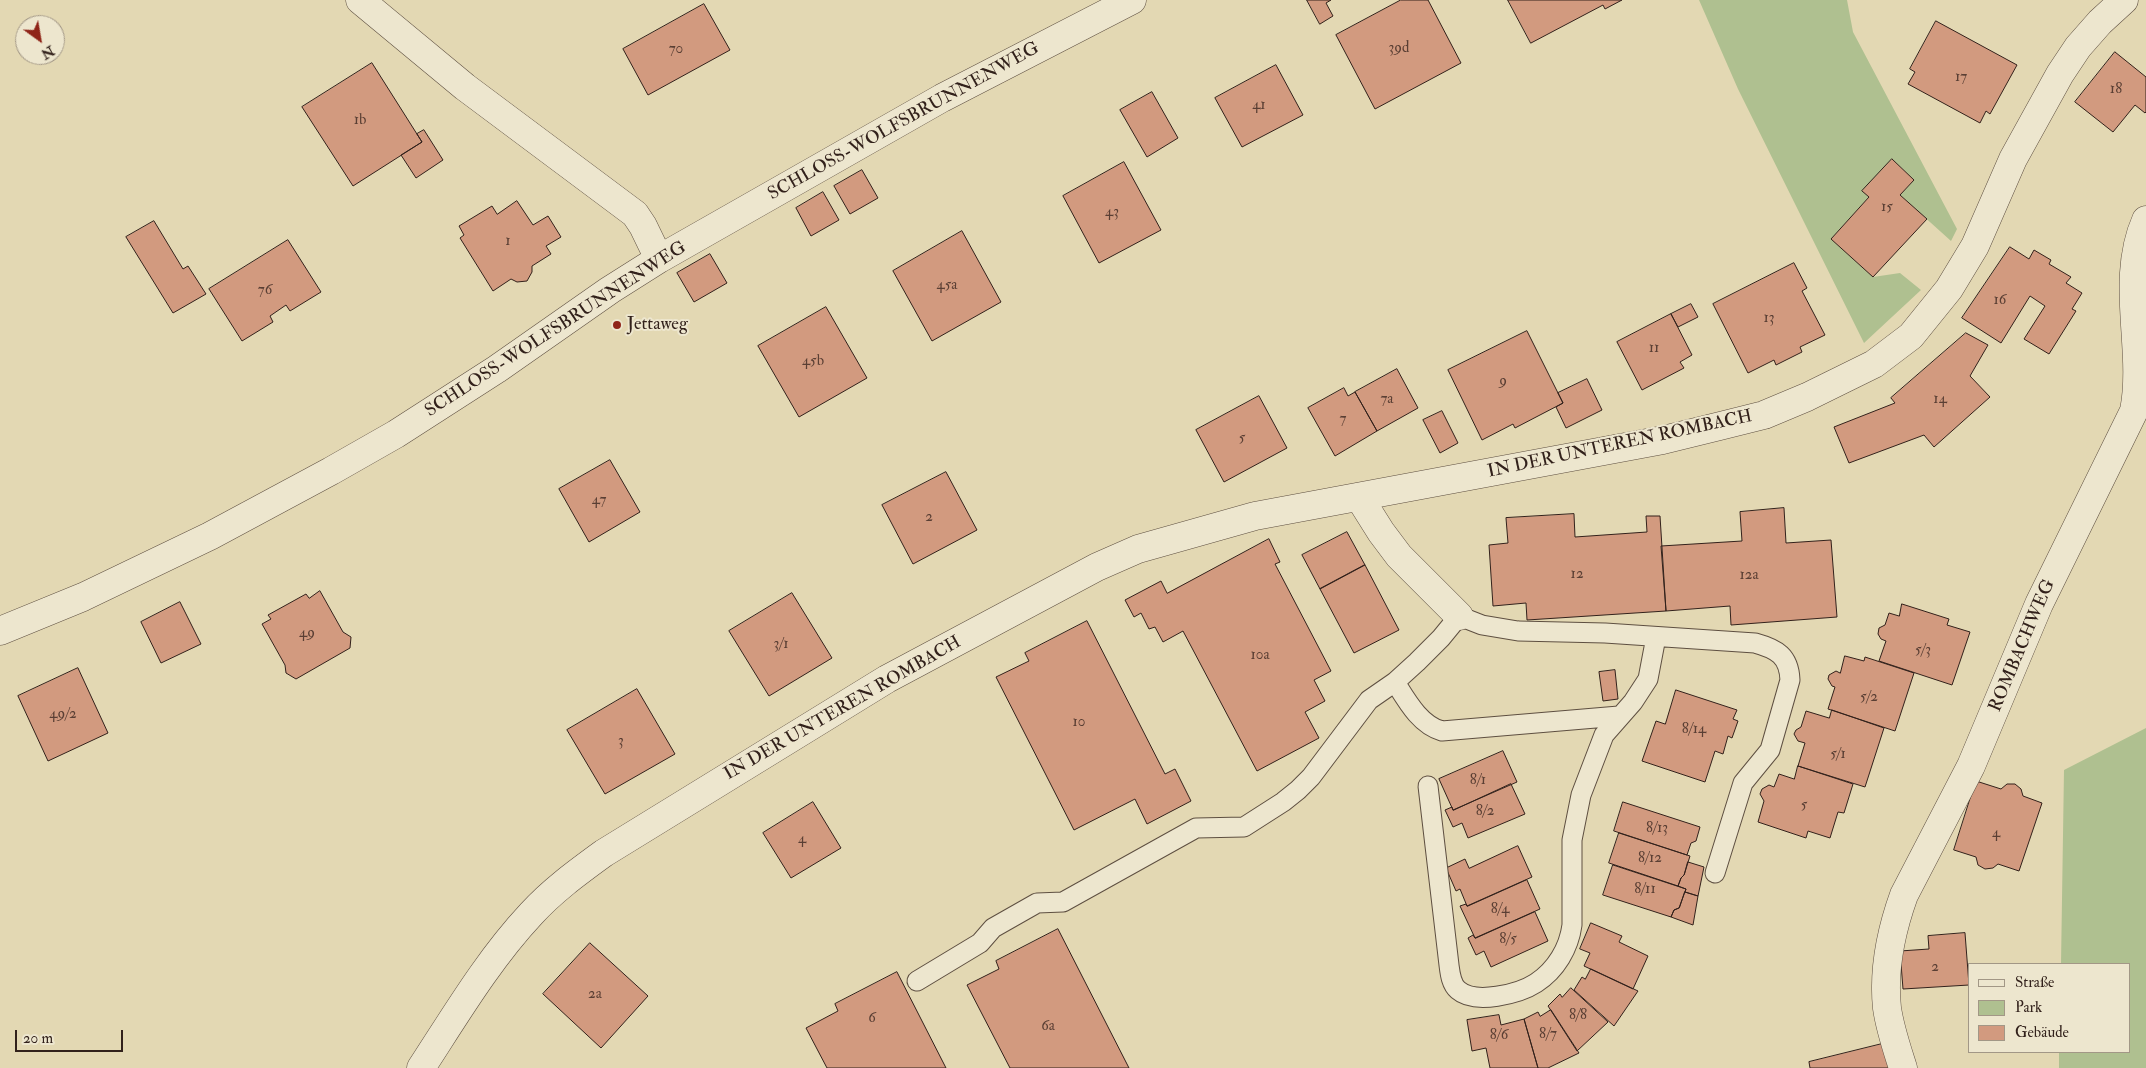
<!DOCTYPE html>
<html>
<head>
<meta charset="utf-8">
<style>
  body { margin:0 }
  #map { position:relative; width:2146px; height:1068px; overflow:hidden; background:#e3d8b3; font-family:"IM FELL Double Pica",serif }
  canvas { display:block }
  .legend { position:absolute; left:1968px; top:963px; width:162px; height:90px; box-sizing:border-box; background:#ede6ce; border:1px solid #a29786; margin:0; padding:6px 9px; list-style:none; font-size:15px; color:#32211b }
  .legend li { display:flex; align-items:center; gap:10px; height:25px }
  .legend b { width:25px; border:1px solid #a29786 }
  .north { position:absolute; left:15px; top:15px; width:50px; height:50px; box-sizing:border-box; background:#ede6ce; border:1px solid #a29786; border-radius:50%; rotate:148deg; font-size:14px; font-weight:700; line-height:20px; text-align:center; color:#32211b }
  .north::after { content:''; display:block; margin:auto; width:18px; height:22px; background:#8f2418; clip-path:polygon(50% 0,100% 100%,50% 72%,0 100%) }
  .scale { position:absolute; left:15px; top:1030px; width:108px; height:22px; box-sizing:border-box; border:2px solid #32211b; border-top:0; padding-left:6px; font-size:15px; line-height:18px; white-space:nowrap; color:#32211b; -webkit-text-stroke:4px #ede6ce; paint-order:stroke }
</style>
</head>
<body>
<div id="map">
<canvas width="2146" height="1068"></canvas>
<ul class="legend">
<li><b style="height:6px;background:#ede6ce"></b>Straße</li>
<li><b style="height:14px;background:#afc090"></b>Park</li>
<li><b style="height:14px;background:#d29a7f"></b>Gebäude</li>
</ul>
<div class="north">N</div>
<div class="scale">20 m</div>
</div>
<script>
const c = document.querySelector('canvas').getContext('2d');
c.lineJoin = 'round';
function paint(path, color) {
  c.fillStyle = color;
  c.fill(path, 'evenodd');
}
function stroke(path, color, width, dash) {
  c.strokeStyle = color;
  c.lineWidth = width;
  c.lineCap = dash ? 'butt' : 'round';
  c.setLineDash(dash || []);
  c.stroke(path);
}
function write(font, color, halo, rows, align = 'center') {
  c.font = font + ' "IM FELL Double Pica",serif';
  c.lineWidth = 4;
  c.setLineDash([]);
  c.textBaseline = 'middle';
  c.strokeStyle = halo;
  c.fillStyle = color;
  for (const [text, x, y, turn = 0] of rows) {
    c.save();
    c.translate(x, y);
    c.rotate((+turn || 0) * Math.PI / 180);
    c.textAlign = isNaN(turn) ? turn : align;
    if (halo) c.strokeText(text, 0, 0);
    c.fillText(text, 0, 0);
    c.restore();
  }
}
const green = new Path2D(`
  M1699,0H1847L1853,32L1957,229L1951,241L1900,195L1914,180L1892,159L1863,191L1869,197L1831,239L1873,277L1900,273L1921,290L1864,343L1738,89Z
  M2146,728V1068H2059V1052H2130V964H2061L2064,770Z`);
const building = new Path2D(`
  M1307,0H1331L1326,3L1333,16L1320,24Z
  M1401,0H1428L1461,63L1375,109L1336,35Z
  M1508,0H1622L1605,9L1603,5L1531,43Z
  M704,4L730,50L648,95L623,49Z
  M1936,21L2017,65L1990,114L1986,111L1980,123L1908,84L1915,72L1910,69Z
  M2115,52L2146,77V112L2145,113L2135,105L2113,132L2075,102Z
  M372,63L422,142L353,186L302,107Z
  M1276,65L1303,115L1242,147L1215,98Z
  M1152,92L1178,138L1147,157L1120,110Z
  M424,130L443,160L416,178L401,155L422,142L417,134Z
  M1892,159L1914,180L1900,195L1927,219L1873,277L1831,239L1869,197L1862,191Z
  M1124,162L1161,230L1099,263L1063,196Z
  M862,170L878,198L850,214L834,186Z
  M823,192L839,220L811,236L796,208Z
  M517,201L533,225L548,216L561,237L546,246L551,254L532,266V272L527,281L517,282L511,279L493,291L460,238L464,235L459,226L492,206L497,214Z
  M154,221L183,269L188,266L206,294L173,313L126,237Z
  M962,231L1001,302L932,341L893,271Z
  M288,240L321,292L290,311L286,305L270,316L273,322L242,341L209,289Z
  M2010,247L2029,259L2034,250L2051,260L2049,264L2071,277L2066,283L2082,293L2072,309L2076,311L2049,354L2024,339L2045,306L2030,296L2001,343L1962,318Z
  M710,254L727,283L694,302L677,273Z
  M1794,263L1807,288L1802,291L1825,335L1800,347L1802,352L1776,365L1774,360L1748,373L1713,304Z
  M1691,304L1698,317L1678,327L1671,314Z
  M826,307L867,378L799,417L758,346Z
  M1671,314L1692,355L1680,362L1684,368L1642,390L1617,342Z
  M1527,331L1563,403L1515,428L1513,424L1482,440L1448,370Z
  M1966,333L1988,345L1970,376L1990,397L1934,447L1924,435L1849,463L1834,427L1895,403L1891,398Z
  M1397,369L1418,408L1377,431L1355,392Z
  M1587,379L1602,410L1566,428L1556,407L1563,403L1558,393Z
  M1344,388L1348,396L1355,392L1377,431L1335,456L1308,408Z
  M1259,396L1287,448L1224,482L1196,430Z
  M1442,411L1458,443L1440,453L1423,420Z
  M610,460L640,512L589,542L559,489Z
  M946,472L977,530L913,564L882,505Z
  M1784,508L1786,543L1831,540L1837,617L1731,625L1730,606L1666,611L1661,546L1742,541L1740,512Z
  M1574,514L1575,537L1647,532L1646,516H1660L1666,611L1527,620L1526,603L1493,606L1489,545L1508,543L1506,518Z
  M1347,532L1365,565L1320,589L1302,555Z
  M1269,539L1280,562L1275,564L1331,671L1314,680L1325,701L1305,712L1319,738L1257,771L1183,631L1163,642L1155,627L1149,629L1141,613L1134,617L1125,600L1161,581L1167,593Z
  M1365,565L1399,630L1354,653L1320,589Z
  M320,591L343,632L351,637L350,648L296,679L286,673L285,665L262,624L271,619L268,615L306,594L309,598Z
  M792,593L832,658L769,696L729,631Z
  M180,602L201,644L161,663L141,622Z
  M1902,604L1949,619L1947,625L1970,632L1952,685L1879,661L1886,641L1881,639L1878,634L1879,628L1885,625L1889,613L1899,616Z
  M1087,621L1165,774L1175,769L1191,801L1147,824L1135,799L1074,830L996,677L1029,661L1025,653Z
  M1845,656L1864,661L1865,657L1914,673L1895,731L1828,709L1835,687L1832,686L1828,679L1829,675L1836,671L1840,673Z
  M78,668L108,733L48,761L18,696Z
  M1615,670L1618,699L1603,701L1599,672Z
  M637,689L675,754L605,794L567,730Z
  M1676,690L1737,710L1733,719L1738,721L1732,738L1728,736L1723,754L1715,751L1705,782L1642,761L1656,721L1665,724Z
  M1832,710L1884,728L1865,787L1798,766L1805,743L1798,741L1794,734L1796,730L1801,727L1806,711L1829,718Z
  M1503,751L1517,782L1453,810L1439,779Z
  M1798,766L1853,784L1844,813L1838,812L1830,838L1808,831L1806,838L1758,822L1764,801L1760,794L1762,789L1769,785L1774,787L1779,774L1794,779Z
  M1976,781L2001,789L2007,784H2015L2021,789L2023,796L2042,803L2019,871L1998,864L1993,868L1985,869L1978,865L1976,857L1954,850Z
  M1511,784L1525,814L1468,838L1462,823L1453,827L1445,810L1452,807L1453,810Z
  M813,802L841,848L791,878L763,833Z
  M1623,802L1700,827L1696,841L1691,843L1687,855L1614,831Z
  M1619,833L1690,856L1684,875L1681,878L1678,886L1609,863Z
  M1518,846L1532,877L1467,906L1460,889L1456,891L1446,868L1465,859L1469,868Z
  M1688,862L1704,867L1698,896L1685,892L1686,889L1678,886L1681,878L1684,875Z
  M1613,865L1686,889L1679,908L1674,910L1671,917L1603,895Z
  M1527,880L1540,909L1475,938L1460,906L1466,904L1467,906Z
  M1685,892L1698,896L1693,925L1671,917L1674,910L1679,908Z
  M1535,912L1548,941L1491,967L1484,951L1476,955L1468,938L1473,935L1475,938Z
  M1591,923L1622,936L1619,942L1648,956L1633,989L1584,966L1590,953L1580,949Z
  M1058,929L1129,1068H1010L967,985L999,969L996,961Z
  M1965,933L1969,985L1903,989L1900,951L1929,949L1928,936Z
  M590,943L648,996L601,1048L543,994Z
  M1591,969L1638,991L1614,1026L1574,990L1582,977L1585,979Z
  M897,972L946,1068H827L806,1028L838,1011L835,1004Z
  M1571,988L1608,1022L1577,1051L1548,1006L1560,994L1562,997Z
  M1551,1010L1579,1053L1548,1068H1538L1524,1019L1538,1012L1540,1016Z
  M1499,1015L1501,1025L1524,1019L1538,1068H1490L1486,1048L1472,1051L1467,1020Z
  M1886,1043L1892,1068H1810L1809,1062Z`);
const lane = new Path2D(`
  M1395,682C1407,701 1420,725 1442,731L1619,716
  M1428,786L1449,965C1450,973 1451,984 1458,990C1475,1005 1519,994 1536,983C1556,970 1569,948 1572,925V840L1581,795L1604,735L1633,702L1648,679L1656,637
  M917,981L980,943L993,928L1037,903L1063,902L1196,828L1244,827L1283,802L1298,790L1311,777L1369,700L1395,682L1417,662L1441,638L1459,616L1482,625L1518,631L1605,633L1755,643C1777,649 1789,656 1790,680L1770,750L1743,783L1715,873`);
const street = new Path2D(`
  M360,0L465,87L635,214L643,226L659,259
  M1359,497L1381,532L1399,556L1459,616
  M0,631L83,597L210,536L331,471L396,434L497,369L610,290L659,259L942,98L1132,0
  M421,1068C455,1016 488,960 531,914C553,890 578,872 604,853L887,679L1097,567L1138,549L1255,516L1663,440L1720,426L1764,415L1807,397L1874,364L1911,336L1949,289L1975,246L2013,159L2060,74L2078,47L2100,22L2124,0
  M1903,1068C1897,1049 1890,1029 1887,1008C1883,970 1891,931 1904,895L1971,766L2039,604L2134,411C2146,349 2119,281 2146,220`);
const markers = [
  [617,325,5,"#8f2418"]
];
const numberNames = [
  ["39d",1399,49],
  ["70",676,50],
  ["17",1961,78],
  ["18",2116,90],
  ["41",1259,106],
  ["1b",360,121],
  ["15",1887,208],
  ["43",1112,213],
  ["1",508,242],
  ["45a",947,286],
  ["76",265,291],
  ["16",2000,301],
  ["13",1769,319],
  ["11",1654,349],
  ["45b",813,362],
  ["9",1503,382],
  ["7a",1387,400],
  ["14",1940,400],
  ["7",1343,420],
  ["5",1242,439],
  ["47",599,501],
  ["2",929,518],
  ["12",1577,575],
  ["12a",1749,576],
  ["49",307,634],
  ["3/1",781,645],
  ["5/3",1923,651],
  ["10a",1260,656],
  ["5/2",1869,698],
  ["49/2",63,715],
  ["10",1079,723],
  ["8/14",1694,730],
  ["3",621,742],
  ["5/1",1838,755],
  ["8/1",1478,781],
  ["5",1804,806],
  ["8/2",1485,812],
  ["8/13",1657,829],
  ["4",1996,834],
  ["4",802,840],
  ["8/12",1650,859],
  ["8/11",1645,890],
  ["8/4",1500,910],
  ["8/5",1508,940],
  ["2",1935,968],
  ["2a",595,995],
  ["8/8",1578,1016],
  ["6",872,1019],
  ["6a",1048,1027],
  ["8/7",1548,1035],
  ["8/6",1499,1036]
];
const streetNames = [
  ["SCHLOSS-WOLFSBRUNNENWEG",904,122,-29],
  ["SCHLOSS-WOLFSBRUNNENWEG",556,330,-33],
  ["IN DER UNTEREN ROMBACH",1620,445,-12],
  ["ROMBACHWEG",2023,646,-67],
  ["IN DER UNTEREN ROMBACH",843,709,-30]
];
const poiNames = [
  ["Jettaweg",627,325]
];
paint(green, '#afc090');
paint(building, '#d29a7f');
stroke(building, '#32211b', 1);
stroke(lane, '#5e4f41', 21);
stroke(street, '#5e4f41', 29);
stroke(lane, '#ede6ce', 19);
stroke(street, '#ede6ce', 28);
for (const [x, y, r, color] of markers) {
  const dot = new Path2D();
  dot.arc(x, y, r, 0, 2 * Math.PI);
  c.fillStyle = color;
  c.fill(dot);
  stroke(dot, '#ede6ce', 2);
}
write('15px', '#5a3f34', null, numberNames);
write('18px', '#32211b', '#ede6ce', streetNames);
write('18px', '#32211b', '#ede6ce', poiNames, 'left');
</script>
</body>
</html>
